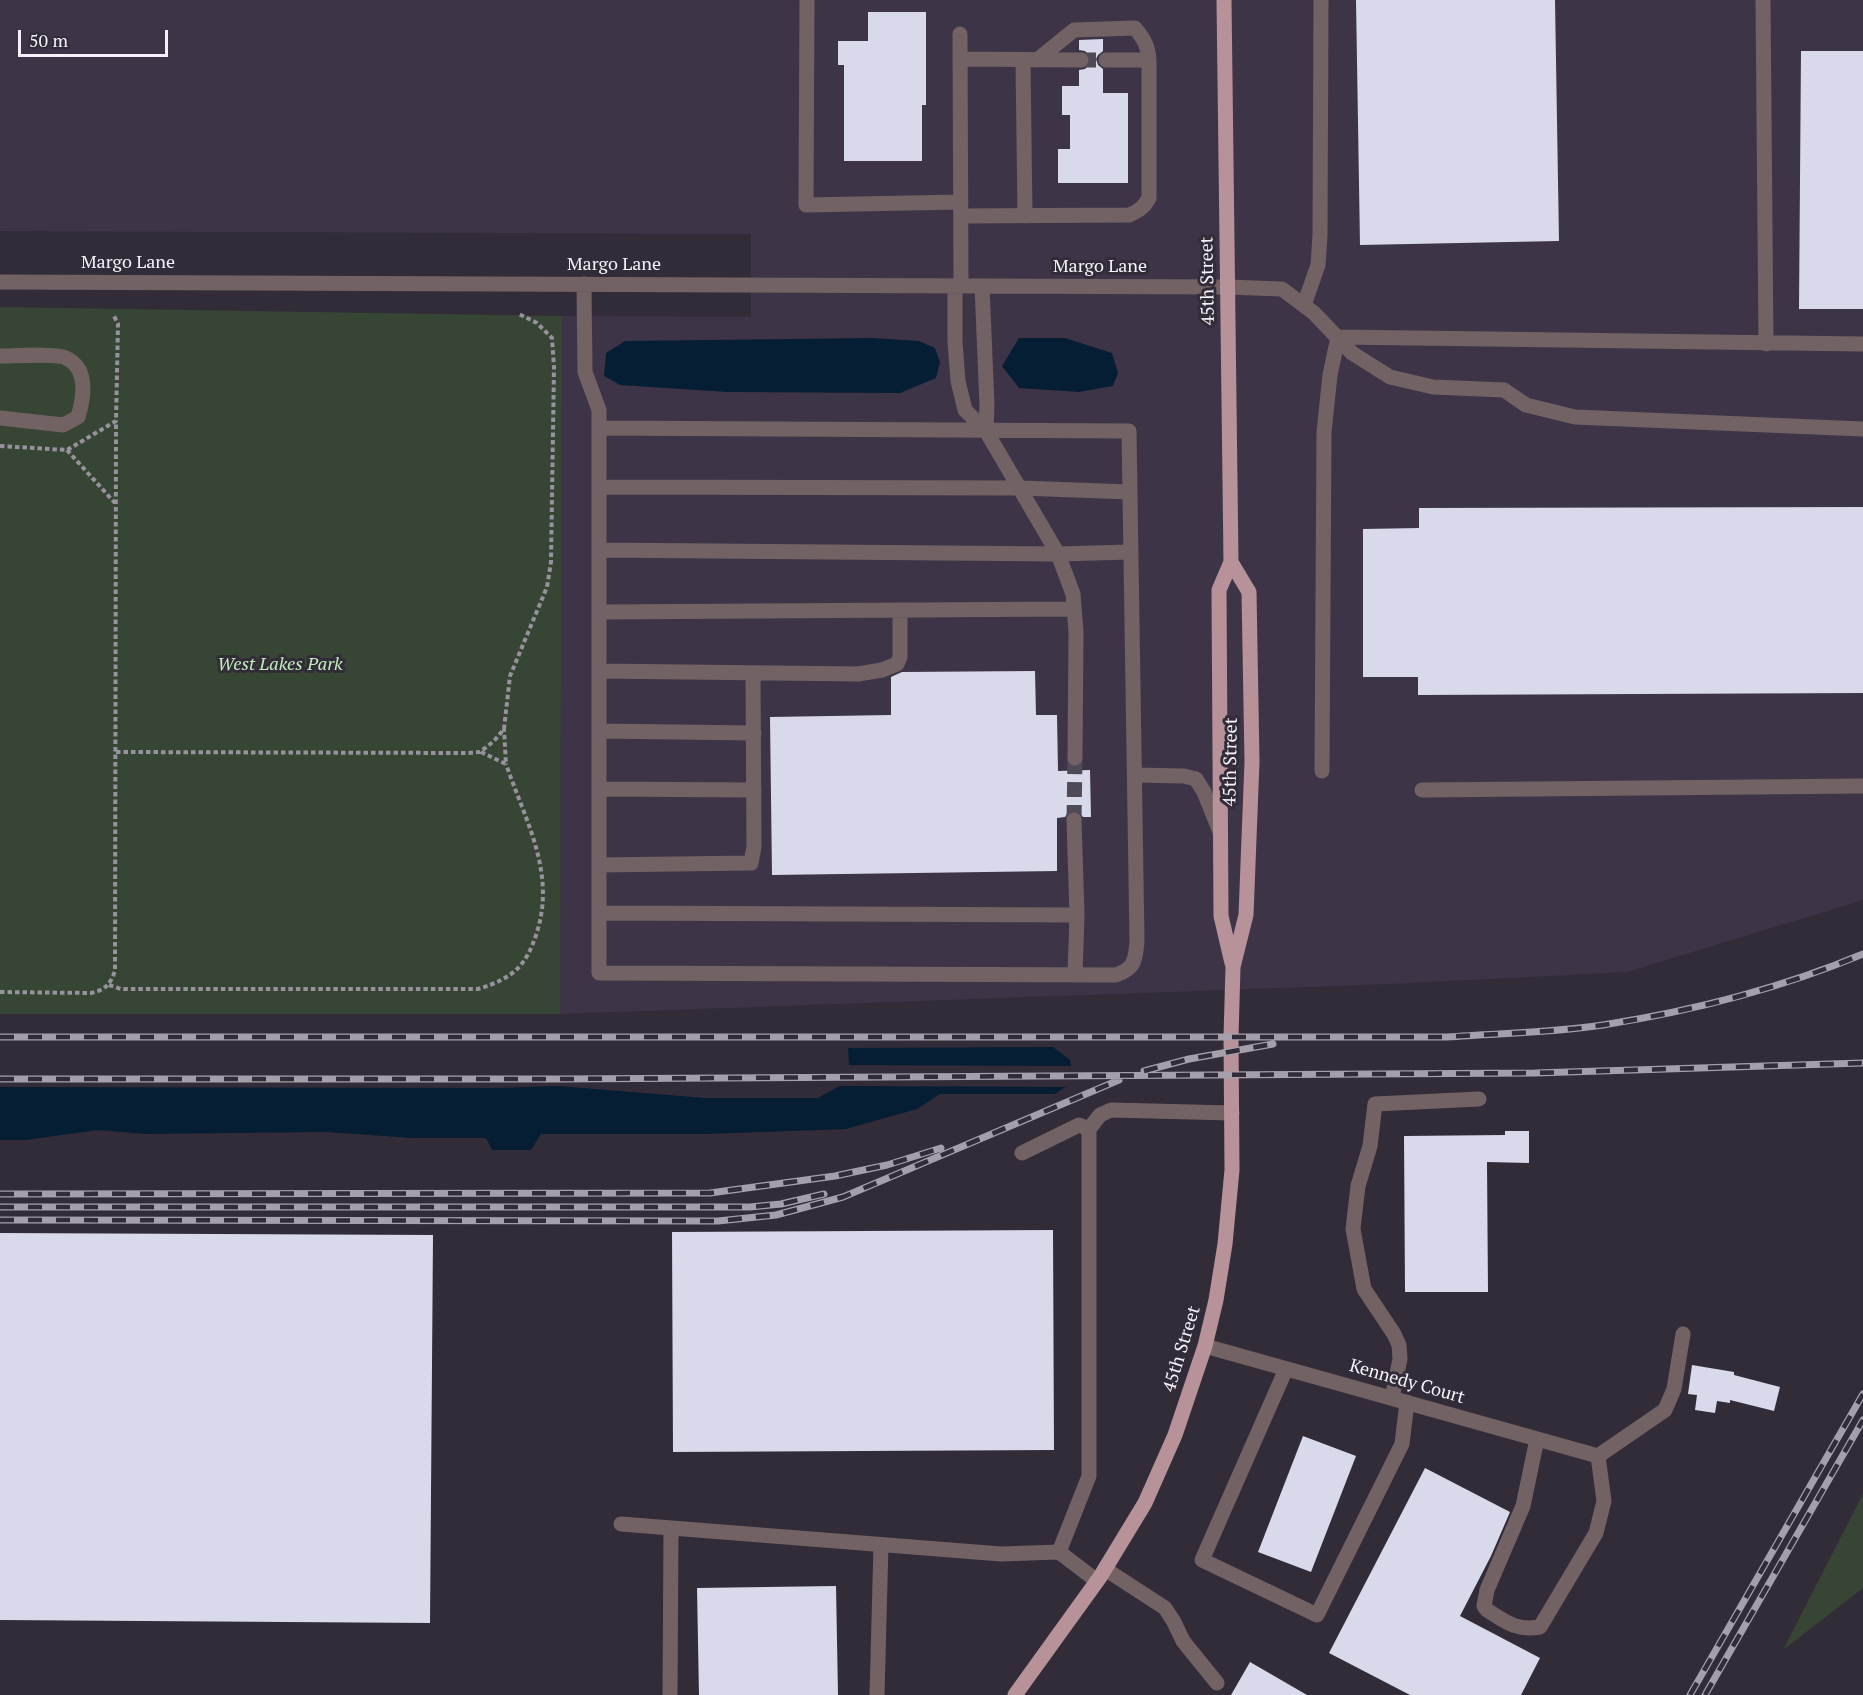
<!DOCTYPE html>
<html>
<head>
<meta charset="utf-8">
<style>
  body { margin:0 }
  #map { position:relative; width:1863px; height:1695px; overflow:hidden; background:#322c39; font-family:"PT Serif",serif }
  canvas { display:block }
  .scale { position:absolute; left:18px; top:30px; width:150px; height:27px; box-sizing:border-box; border:3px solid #f6f2fb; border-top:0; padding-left:8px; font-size:18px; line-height:21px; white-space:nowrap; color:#f6f2fb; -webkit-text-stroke:4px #322c39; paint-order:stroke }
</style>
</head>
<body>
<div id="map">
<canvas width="1863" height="1695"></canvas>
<div class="scale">50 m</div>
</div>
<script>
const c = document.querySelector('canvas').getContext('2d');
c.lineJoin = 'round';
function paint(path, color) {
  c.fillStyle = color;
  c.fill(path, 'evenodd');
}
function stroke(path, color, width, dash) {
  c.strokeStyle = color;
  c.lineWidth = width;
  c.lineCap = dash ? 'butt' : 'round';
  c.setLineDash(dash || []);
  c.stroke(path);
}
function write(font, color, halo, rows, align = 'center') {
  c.font = font + ' "PT Serif",serif';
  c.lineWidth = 6;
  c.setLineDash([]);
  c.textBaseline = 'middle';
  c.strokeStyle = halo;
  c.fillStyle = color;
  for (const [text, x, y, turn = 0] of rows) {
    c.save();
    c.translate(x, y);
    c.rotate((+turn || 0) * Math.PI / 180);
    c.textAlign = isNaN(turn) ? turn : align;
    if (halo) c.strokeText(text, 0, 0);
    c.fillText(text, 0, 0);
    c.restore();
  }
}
const built = new Path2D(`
  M0,0H1863V900L1627,972L1390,984L560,1014L562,316L751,317V234L0,231Z`);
const green = new Path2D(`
  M0,307L562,316L560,1014H0Z
  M1863,1494V1588L1783,1650Z`);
const water = new Path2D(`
  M873,338L919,341L935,348L940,362L936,378L900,393L727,392L620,385L604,376L606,353L625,341Z
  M1019,338H1065L1112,353L1118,373L1113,386L1079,392L1019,388L1002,366Z
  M1053,1047L1070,1060L1073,1082L1055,1094H940L917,1109L846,1129L707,1134H541L531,1150H492L486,1138H413L326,1132L145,1134L98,1130L26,1140H0V1087L500,1088L558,1086L705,1098H818L850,1080L848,1048Z`);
const pier = new Path2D(`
  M846,1065L1074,1066L1076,1082L1071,1087L833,1086L847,1079Z`);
const building = new Path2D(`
  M1356,0H1555L1559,241L1360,245Z
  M868,12H926V105H922V161H844V65H838V41H868Z
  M1103,39V51L1098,55L1096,59L1098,65L1103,69V93H1128V183H1058V149H1070V115H1062V86H1079V70L1085,69L1090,64L1089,55L1085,51L1079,50V40Z
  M1801,51H1863V309H1799Z
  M1863,507V693L1418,695V677H1363V529L1419,528V508Z
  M1035,671L1036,715H1057L1058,771L1090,770L1091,817H1083L1079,812L1074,810L1068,812L1065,817L1057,818V871L772,875L770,717L891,715V677L902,672Z
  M1505,1131H1529V1163L1487,1162L1488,1292H1405L1404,1136L1505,1135Z
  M1053,1230L1054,1450L673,1452L672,1232Z
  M0,1233L433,1235L430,1623L0,1620Z
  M1692,1365L1734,1372V1375L1780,1387L1774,1411L1730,1400V1403L1717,1401L1715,1413L1695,1410L1697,1395L1688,1394Z
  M1303,1436L1356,1456L1311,1572L1258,1552Z
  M1425,1468L1510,1512L1491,1556L1460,1616L1540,1658L1521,1695H1410L1329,1653Z
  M836,1586L838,1695H699L697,1588Z
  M1250,1662L1307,1695H1231Z`);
const minorTunnel = new Path2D(`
  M1081,60H1106
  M1074,820L1075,758`);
const path = new Path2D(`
  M0,446L67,450L116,421L118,324L114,316
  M67,450L115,503
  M116,752L467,753L480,752L494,741L504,729L510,676L547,587L551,562L554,367L552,338L537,323L519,314
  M481,752L506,764L504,729
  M109,985L121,989H478C513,978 526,967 537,932C556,872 525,820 506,764
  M0,992L91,993C105,990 110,985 115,971L116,421`);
const minor = new Path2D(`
  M1763,0L1766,344
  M807,1L806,205L961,202
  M960,34L961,286
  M960,59L1081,60
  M1023,60L1025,216
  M1037,60L1074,30L1135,28C1144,39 1148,46 1149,60
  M961,216L1129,215C1139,211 1144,207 1149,198V60H1106
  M0,282L1227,287L1282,289L1314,313L1352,353L1390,377L1433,387L1504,390L1526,405L1575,417L1863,429
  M584,284L585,372L599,410V973L1116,975C1135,968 1135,961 1137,942L1129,431L599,428
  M955,286V342L958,381L965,410L986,431L1058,554L1073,594L1076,632L1075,758
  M982,286L987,405L986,431
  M1304,305L1318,265L1320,236L1321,0
  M0,356C12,356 58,353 66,358C89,369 84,397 78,417L63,425L0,418
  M599,487L1020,488L1130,492
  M599,550L1058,554L1131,552
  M599,612L1074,609
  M599,671L858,674L882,670L897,664L900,657V610
  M599,731L754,733
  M1322,771L1324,432L1330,375L1338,337L1863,344
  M1135,775L1184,776L1196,779L1204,792L1220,832
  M599,789L754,790
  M1422,790L1863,786
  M1074,820L1077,915L1075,975
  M599,865L751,863L754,847L753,673
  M599,913L1077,915
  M1089,1129L1100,1115L1111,1110L1232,1113
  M1022,1153L1079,1125L1089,1129V1476L1059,1552
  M1205,1346L1598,1456
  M1286,1369L1202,1560L1317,1615L1402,1444L1407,1402
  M1392,1398L1400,1359L1399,1345L1394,1334L1364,1289L1353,1229L1358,1186L1370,1146L1375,1104L1479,1099
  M1537,1439L1523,1506L1487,1590L1484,1606L1487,1610C1506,1622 1516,1631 1540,1627L1596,1533L1604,1501L1598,1456
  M1598,1456L1665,1410L1674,1389L1683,1334
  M621,1524L1001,1554L1059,1552L1097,1581
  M1105,1569L1165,1608L1174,1622L1183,1641L1217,1683
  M670,1695L671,1528
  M877,1695L881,1545`);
const major = new Path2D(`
  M1224,0L1231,562L1219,590L1221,916L1232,963
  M1015,1695L1100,1577L1145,1503L1175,1435L1205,1346L1216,1300L1225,1244L1232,1170L1231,1037L1233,967L1246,915L1252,762L1249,592L1231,562`);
const rail = new Path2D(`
  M0,1037H1447C1499,1033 1551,1033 1603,1025C1692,1011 1779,989 1863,954
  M1144,1071L1189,1059L1273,1044
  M0,1079H560L1535,1073L1863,1063
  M0,1194L710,1193L835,1176L887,1165L941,1148
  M0,1207H750L781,1204L824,1194
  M0,1220L718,1221L776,1215L843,1197L1119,1080
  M1690,1695L1863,1394
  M1705,1695L1863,1420`);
const streetNames = [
  ["Margo Lane",128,263],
  ["Margo Lane",614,265],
  ["Margo Lane",1100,267],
  ["45th Street",1208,281,-91],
  ["45th Street",1231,762,-89],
  ["45th Street",1182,1349,-73],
  ["Kennedy Court",1407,1382,16]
];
const parkNames = [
  ["West Lakes Park",280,665]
];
paint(built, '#3d3547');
paint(green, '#374634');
paint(water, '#061e34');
paint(pier, '#322c39');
paint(building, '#d8d9eb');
stroke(minorTunnel, '#4f4a56', 15, [15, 8]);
stroke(path, '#97929d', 4, [4.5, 3]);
stroke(minor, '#736264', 15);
stroke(major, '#b79399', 15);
stroke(rail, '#a49faa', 7);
stroke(rail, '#322c39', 4.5, [14]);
write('18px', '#f6f2fb', '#322c39', streetNames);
write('italic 18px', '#c1edba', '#322c39', parkNames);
</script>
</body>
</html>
